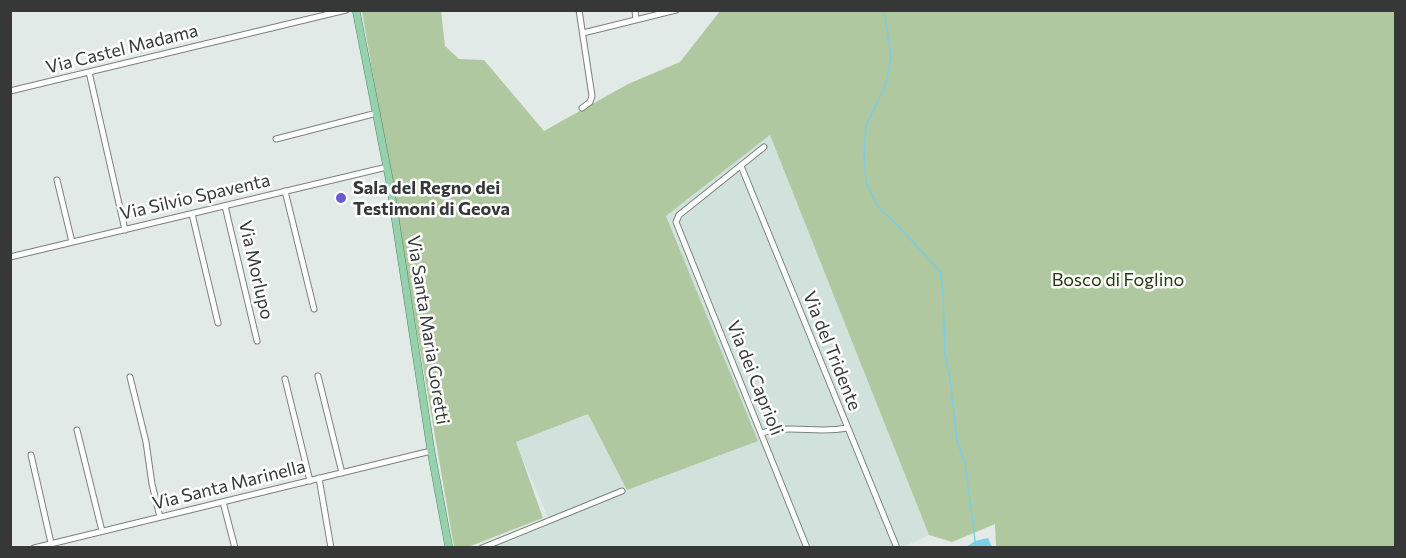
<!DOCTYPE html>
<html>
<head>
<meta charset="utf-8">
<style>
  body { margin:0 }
  #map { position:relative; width:1406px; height:558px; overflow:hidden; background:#e2eae8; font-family:Commissioner,sans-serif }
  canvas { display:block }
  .frame { position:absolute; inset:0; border:12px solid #353837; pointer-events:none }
</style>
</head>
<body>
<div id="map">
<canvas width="1406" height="558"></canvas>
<div class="frame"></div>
</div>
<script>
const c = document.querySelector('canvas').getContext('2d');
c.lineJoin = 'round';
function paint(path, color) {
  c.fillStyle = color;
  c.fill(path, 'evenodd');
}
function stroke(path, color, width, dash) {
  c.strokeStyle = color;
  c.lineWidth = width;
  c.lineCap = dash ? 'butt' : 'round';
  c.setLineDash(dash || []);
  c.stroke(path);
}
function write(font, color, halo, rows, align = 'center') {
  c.font = font + ' Commissioner,sans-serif';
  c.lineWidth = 5;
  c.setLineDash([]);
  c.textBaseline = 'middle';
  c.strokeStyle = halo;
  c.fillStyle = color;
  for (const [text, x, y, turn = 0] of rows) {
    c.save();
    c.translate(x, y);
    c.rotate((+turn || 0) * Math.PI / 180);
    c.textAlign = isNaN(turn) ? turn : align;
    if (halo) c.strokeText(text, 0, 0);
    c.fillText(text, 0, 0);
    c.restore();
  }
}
const built = new Path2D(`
  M771,134L929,535L901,548H494L551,524L515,442L588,414L757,441L666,216Z`);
const green = new Path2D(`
  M362,11H441L445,46L459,59L484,60L544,131L628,84L680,62L720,11H1395V547H996L995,524L952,542L929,535L770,135L666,216L758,441L627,490L588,414L516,442L543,518L468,547H454Z`);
const water = new Path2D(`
  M988,538L992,547H966L975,541Z`);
const stream = new Path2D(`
  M884,10L891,57L886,84L866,126L864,155L866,182L878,207L897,225L940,271L943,293L945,354L950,379L957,441L965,463L975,541`);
const minor = new Path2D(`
  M579,10L592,96L590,102L582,108
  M635,10L636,20
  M583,33L676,10
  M89,72L125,230
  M10,91L346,10
  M276,139L377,113
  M764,147L679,215L676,222L807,548
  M741,166L897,548
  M57,180L72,242
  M285,191L314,309
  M225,206L257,341
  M192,214L218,323
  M10,257L387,167
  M318,376L342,473
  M130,377L146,442L152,484L160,517
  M285,379L310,481
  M77,430L102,531
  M761,433C790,424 817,434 847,428
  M31,455L51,543
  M319,478L331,548
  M223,502L235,548
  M34,548L431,451
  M482,548L622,491`);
const major = new Path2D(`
  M356,10L389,178L431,451L449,548`);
const markers = [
  [341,198,6,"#6b59d3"]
];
const streetNames = [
  ["Via Castel Madama",122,49,-14],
  ["Via Silvio Spaventa",195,197,-13],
  ["Via Morlupo",256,270,77],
  ["Via Santa Maria Goretti",428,330,81],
  ["Via del Tridente",832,351,68],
  ["Via dei Caprioli",755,378,68],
  ["Via Santa Marinella",229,485,-14]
];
const poiNames = [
  ["Sala del Regno dei",353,188],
  ["Testimoni di Geova",353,209]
];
const parkNames = [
  ["Bosco di Foglino",1118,280]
];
paint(built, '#d1e2dd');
paint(green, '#b0c89f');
paint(water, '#7bcee7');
stroke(stream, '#7bcee7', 1.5);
stroke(minor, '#7a817f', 7);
stroke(major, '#478761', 8);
stroke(minor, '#fff', 5);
stroke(major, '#96d0ad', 7);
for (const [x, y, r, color] of markers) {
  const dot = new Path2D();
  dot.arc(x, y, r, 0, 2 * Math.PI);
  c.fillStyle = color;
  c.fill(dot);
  stroke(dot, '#fff', 2);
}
write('18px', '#353837', '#fff', streetNames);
write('bold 18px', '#353837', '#fff', poiNames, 'left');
write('18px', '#243a10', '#fff', parkNames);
</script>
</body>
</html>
